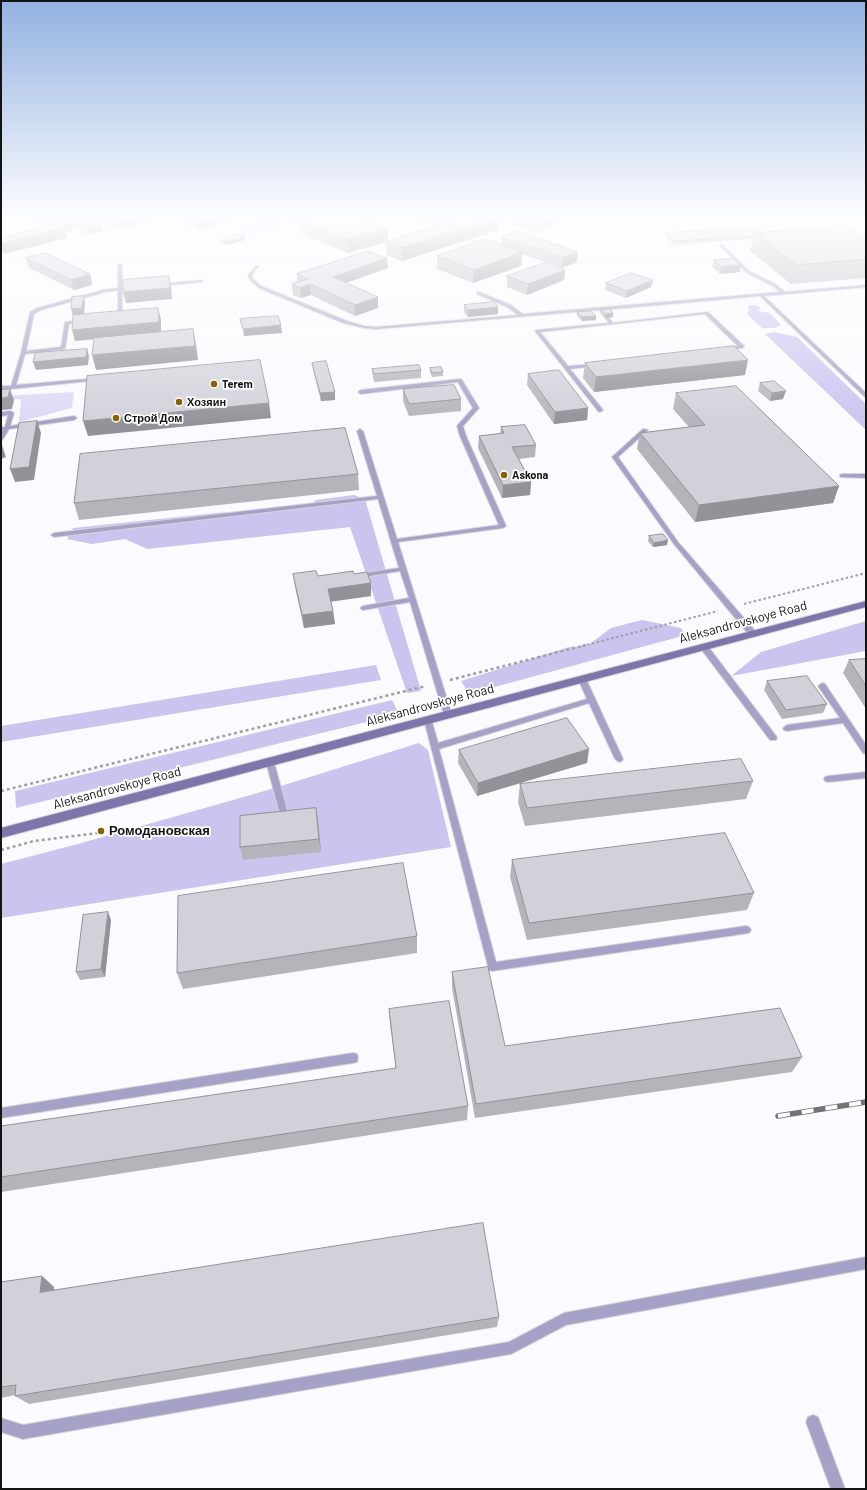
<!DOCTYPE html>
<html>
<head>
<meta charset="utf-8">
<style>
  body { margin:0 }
  #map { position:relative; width:867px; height:1490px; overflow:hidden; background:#fbfafe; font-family:Barlow,sans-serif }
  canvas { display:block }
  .frame { position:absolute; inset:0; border:2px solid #141417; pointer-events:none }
</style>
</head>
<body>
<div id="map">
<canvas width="867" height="1490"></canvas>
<div class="frame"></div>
</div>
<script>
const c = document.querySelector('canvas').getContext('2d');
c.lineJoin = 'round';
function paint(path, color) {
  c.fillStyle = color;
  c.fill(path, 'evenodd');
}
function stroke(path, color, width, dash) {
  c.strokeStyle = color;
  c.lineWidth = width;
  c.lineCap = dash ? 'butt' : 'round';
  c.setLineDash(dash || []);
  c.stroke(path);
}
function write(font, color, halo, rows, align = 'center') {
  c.font = font + ' Barlow,sans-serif';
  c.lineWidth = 3.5;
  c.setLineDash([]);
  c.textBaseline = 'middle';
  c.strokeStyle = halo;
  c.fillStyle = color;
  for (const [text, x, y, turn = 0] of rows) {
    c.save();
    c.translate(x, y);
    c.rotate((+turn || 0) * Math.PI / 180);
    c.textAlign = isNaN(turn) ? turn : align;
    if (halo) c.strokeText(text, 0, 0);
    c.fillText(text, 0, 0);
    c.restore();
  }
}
const green = new Path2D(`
  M74,392L72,408L19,422L21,399L1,401V396Z`);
const forest = new Path2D(`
  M267,218H280L284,219L277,222L282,224L242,236L238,234L253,227L252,225Z
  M755,305L760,307L759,311L770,313L781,325L775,328H762L747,314L749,310L748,306Z
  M774,332L797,337L866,404V430L765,334Z
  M354,495L365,499L421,691L407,693L350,527L147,549L125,539L92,544L67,539L73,528L216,513L309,507L316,500Z
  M642,620L681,628L686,635L469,694L461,681L569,647L587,646L611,628Z
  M866,621V651L731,676L761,652Z
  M376,665L381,680L1,742V726Z
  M392,700L399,714L16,808L15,791Z
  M419,743L428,750L451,847L1,918V864L78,844L268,790Z`);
const pathFar1 = new Path2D(`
  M744,604L866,573
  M582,646L718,611`);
const path = new Path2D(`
  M450,680L586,645
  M1,791L426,686
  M1,850L34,841L98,833`);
const service = new Path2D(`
  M720,244H722L749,271L775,284L785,292L866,285V287L764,296L866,393V398L760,296L603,310L613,323L708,312L744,346V347L742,348L723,350V348L738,346L705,314L540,332L568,366L597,364V365L595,366L570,369L603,410L600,412L598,411L535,331L537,330L609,323L599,310L376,329L364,328L343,323L259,288L250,280L248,275L256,266H258L252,275L253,279L261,286L347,321L364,326L376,327L518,315L507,307L477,294V292H479L511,305L523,314L780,292L773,286L747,273L720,246Z
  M120,264L122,265V287L133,286L135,287L122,290V319H116L114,318L118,317V290L105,292L41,310L34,314L26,351L61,347L65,322L83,320L85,321L69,324L65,349L25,354L16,385L98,378H100V380L1,390V386H11L21,353L30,312L37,308L103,290L118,288V265Z
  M202,280L203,281L201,282L161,286L159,285L161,284Z
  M460,379L462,380L479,408L463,426L466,436L506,526L503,528L398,542L452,715L451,717H445L444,715L410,602L363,610L360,608L363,606L409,598L400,571L358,578L355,576L358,574L399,568L378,499L54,537L51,535L54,533L377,496L357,431L360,429L363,431L397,539L499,525L460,436L457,426L473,408L458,382L361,394L358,392L361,390Z
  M11,411L14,413L10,426L74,416L77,418L74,420L9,429L3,439L1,440V433L3,430L1,431V427H5L8,415L1,416V412Z
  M643,429L648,430L618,457L678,542L756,632L757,634L756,636H750L674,544L612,457Z
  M842,474H866V478L840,477V475Z
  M701,645H707L776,736L777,738L776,740H770L701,649L700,647Z
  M579,677H582L586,679L623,759L622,761L619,762L615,759L589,703L439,749L496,962L746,926L749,927L751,930L749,933L492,971L489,970L424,720L428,717L431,718L438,743L587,699L578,679Z
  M822,683L825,684L866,745V754L863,753L843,723L787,731L784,730L783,728L787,725L840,718L818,686Z
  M270,759L274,762L287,810L286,812H280L279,810L266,762Z
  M866,772V778L828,782L825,781L824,779L825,777L828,776Z
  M353,1053L357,1054L358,1058L357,1062L353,1063L1,1118V1108Z
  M866,1257V1269L566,1325L511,1354L23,1439L1,1432V1418L23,1425L509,1342L564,1313Z
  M813,1415L818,1417L845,1489H831L806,1422L808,1417Z`);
const secondary = new Path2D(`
  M866,601V607L1,838V828Z`);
const rail = new Path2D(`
  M778,1116L866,1102`);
const wall = new Path2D(`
  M24,218H92L103,231L88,235L72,227V231L65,232L67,238L4,254L1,252V238L50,225L39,220L32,222Z
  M105,218H162L118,229L106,224Z
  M184,218H244L198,230L185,224Z
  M286,218H359L388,228V241L436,226L410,218H554L553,226L539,232L498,220V230L402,261L386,255V242L348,253L300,233L299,225L296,226L286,222Z
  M761,232L866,240V278L791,284L750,251L753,239L674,245L665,236L666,233Z
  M245,237V240L227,245L221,243V240Z
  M502,237L577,262L562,268L522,254L521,266L473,283L437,269V256L502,245Z
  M26,258L90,274L92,285L74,290L29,268Z
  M387,258L388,268L346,283L378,308L355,316L311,295L301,298L293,295L292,284L297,282V274Z
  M714,260L740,272L720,274L712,267Z
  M565,270L564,280L527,295L507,287V276Z
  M606,283L651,287L626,298L605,290Z
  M464,305L498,314L468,317L464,312Z
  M602,310L613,317L605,318L601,314Z
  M577,312L596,316V320L582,321L577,316Z
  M312,363L335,392V400L321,401L313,370Z
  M585,363L745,375L594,392L583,378Z
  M430,368L443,372V376L432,377L430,372Z
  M372,369L421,370V378L374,382L373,377Z
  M528,374L588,408L587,420L554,424L527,385Z
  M760,383L783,399L770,401L758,391Z
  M403,389L461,399V411L409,416L403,401Z
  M676,393L839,486L833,503L695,522L637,449L640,433L689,427L673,409Z
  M501,427L536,445L535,457L519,459L531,482L530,495L502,498L478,448L479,436L500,434Z
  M358,474L359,490L79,520L74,503Z
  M649,536L667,545L653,547L648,541Z
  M293,574L318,576L354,574L371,583V596L331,601L333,611L335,624L304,628L295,587Z
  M866,659V709L843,673L849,660Z
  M767,681L827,704L823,713L782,719L764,690Z
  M589,749L587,763L477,796L458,763L459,750Z
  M753,781L746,799L525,826L518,802L520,784Z
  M316,808L318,821L321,852L243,860L240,847Z
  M512,860L754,893L747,910L527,940L510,877Z
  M111,920L105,977L80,980L76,972Z
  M417,936V953L183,989L177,973Z
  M452,972L505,1046L802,1057L792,1072L475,1118L452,988Z
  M389,1009L468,1106L467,1120L1,1192V1126L396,1069L390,1024Z
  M42,1276L54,1287L53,1289L499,1317L497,1327L29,1404L15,1396V1395L1,1398V1282Z`);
const shadedWall = new Path2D(`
  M31,218H38L39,220L32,222Z
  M124,218H162L118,229L116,219Z
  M207,218H244L198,230L196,220Z
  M300,218H323L299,221V225L296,226L295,219Z
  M458,218H466L449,230V220Z
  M497,218H498V230L402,261V248Z
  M550,218H554L553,226L539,232L540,222Z
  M70,221L72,231L65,232L67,238L4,254L1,244L64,228L62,223Z
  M101,221L103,231L88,235L86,225Z
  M388,228V241L348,253L347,240Z
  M245,237V240L227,245L226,242Z
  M522,252L521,266L473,283L474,270Z
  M578,252L577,262L562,268L563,257Z
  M387,258L388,268L334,287L333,277Z
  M741,265L740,272L720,274L722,267Z
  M565,270L564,280L527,295L528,284Z
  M90,274L92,285L74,290L71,280Z
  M169,276L171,286L172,299L126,303L123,292Z
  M653,280L651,287L626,298L627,291Z
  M310,284L311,295L301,298L300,288Z
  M84,296L85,303L84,315L73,316L71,309Z
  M378,297V308L355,316V305Z
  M498,307V314L468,317V310Z
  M158,308L161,319V333L75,341L72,330Z
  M613,313V317L605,318V314Z
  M596,316V320L582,321V317Z
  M281,325L282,333L244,336L243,329Z
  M193,329L196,344L198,360L96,370L92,355Z
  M87,349L89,356L88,365L36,370L33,362Z
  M748,360L745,375L594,392L596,377Z
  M10,389L14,400L12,409L1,410V398Z
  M786,391L783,399L770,401L772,393Z
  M335,392V400L321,401L320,393Z
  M269,403L271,418L88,436L83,421Z
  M588,408L587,420L554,424L555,412Z
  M37,421L41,433L34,480L15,482L10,469Z
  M1,445H2L6,457L1,459Z
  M531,482L530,495L502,498L503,485Z
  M839,486L833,503L695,522L699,505Z
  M668,540L667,545L653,547L654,543Z
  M371,583V596L329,602L328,589Z
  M333,611L335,624L304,628L302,615Z
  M589,749L587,763L477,796L478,783Z
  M316,808L318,821L321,852L319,839Z
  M108,912L111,920L105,977L101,969Z
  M42,1276L54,1287L52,1302L40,1292Z`);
const building = new Path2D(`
  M51,218H63L70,221L62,223Z
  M69,218H92L101,221L86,225Z
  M112,218H124L116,219Z
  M190,218H207L196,220Z
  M291,218H300L295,219Z
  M310,218H359L388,228L347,240L299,221Z
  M440,218H458L449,220Z
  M464,218H497L402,248L386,242Z
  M523,218H550L540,222Z
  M56,224L64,228L1,244V238Z
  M845,226L866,240V259L796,265L755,233Z
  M754,227L761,232L755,233L754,236L675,241L666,233Z
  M517,231L578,252L563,257L502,237Z
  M239,234L245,237L226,242L221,240Z
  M485,239L522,252L474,270L437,256Z
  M368,251L387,258L333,277L378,297L355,305L310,284L300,288L292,284L308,279L297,274Z
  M45,253L90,274L71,280L26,258Z
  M733,259L741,265L722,267L714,260Z
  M544,263L565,270L528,284L507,276Z
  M631,273L653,280L627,291L606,283Z
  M169,276L170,288L123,292V280Z
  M84,296L82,308L71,309L72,297Z
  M494,302L498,307L468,310L464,305Z
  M158,308L159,322L72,330L73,315Z
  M610,309L613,313L605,314L602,310Z
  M591,311L596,316L582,317L577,312Z
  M278,316L281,325L243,329L240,319Z
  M193,329L195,346L92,355L94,338Z
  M734,346L748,360L596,377L585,363Z
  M87,349L86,357L33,362L35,353Z
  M260,360L269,403L83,421L87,376Z
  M326,361L335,392L320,393L312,363Z
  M419,365L421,370L374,374L372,369Z
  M441,367L443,372L432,373L430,368Z
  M559,370L588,408L555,412L528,374Z
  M774,381L786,391L772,393L760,383Z
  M454,385L461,399L409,404L403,389Z
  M736,386L839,486L699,505L640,433L705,425L676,393Z
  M10,389L8,397L1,398V390Z
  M37,421L29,467L10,469L19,423Z
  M525,425L536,445L512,447L531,482L503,485L479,436L504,433L501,427Z
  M345,428L358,474L74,503L80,454Z
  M663,534L668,540L654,543L649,536Z
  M316,571L318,576L353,571L354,574L367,572L371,583L328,589L333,611L302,615L293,574Z
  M866,659V686L849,660Z
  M807,676L827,704L786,710L767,681Z
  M567,718L589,749L478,783L459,750Z
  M741,759L753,781L527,808L520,784Z
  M316,808L319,839L240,847V816Z
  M725,833L754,893L529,923L512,860Z
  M403,863L417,936L177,973L178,896Z
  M108,912L101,969L76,972L83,915Z
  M488,967L505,1046L780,1008L802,1057L476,1104L452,972Z
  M449,1001L468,1106L1,1177V1126L396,1068L389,1009Z
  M483,1223L499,1317L15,1396L16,1385L1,1387V1282L42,1276L40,1292Z`);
const markers = [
  [214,384,4,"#886100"],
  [179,402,4,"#886100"],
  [116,418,4,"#886100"],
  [504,475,4,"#886100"],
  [101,831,4,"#886100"]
];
const farPoinames = [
  ["Terem",222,384],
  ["Хозяин",187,402],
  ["Строй Дом",124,418],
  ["Askona",512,475]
];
const streetNames = [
  ["Aleksandrovskoye Road",743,622,-15],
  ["Aleksandrovskoye Road",430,705,-15],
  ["Aleksandrovskoye Road",117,788,-15]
];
const poiNames = [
  ["Ромодановская",109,831]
];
paint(green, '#dcd9f5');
paint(forest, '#cbc4ef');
stroke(service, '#d6d5d9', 2);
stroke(secondary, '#d6d5d9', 2);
stroke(pathFar1, '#a0a0a3', 2, [2.5, 2.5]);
stroke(path, '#a0a0a3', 2.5, [3, 3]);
paint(service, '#a6a1c6');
paint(secondary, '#7e75aa');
stroke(rail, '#727275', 5.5);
stroke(rail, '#fff', 4, [12]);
paint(wall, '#b5b4bb');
paint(shadedWall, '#939299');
paint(building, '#d2d1da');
stroke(building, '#939299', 1);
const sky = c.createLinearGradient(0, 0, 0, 426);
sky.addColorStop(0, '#92b1e1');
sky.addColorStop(0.51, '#fdfdff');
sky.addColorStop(1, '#fdfdff00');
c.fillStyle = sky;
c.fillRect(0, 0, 867, 426);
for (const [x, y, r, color] of markers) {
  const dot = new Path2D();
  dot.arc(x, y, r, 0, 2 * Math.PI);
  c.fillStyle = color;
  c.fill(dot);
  stroke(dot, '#fff', 1.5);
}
write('bold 11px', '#141417', '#fff', farPoinames, 'left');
write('13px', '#141417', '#fff', streetNames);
write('bold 13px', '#141417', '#fff', poiNames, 'left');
</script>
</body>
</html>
